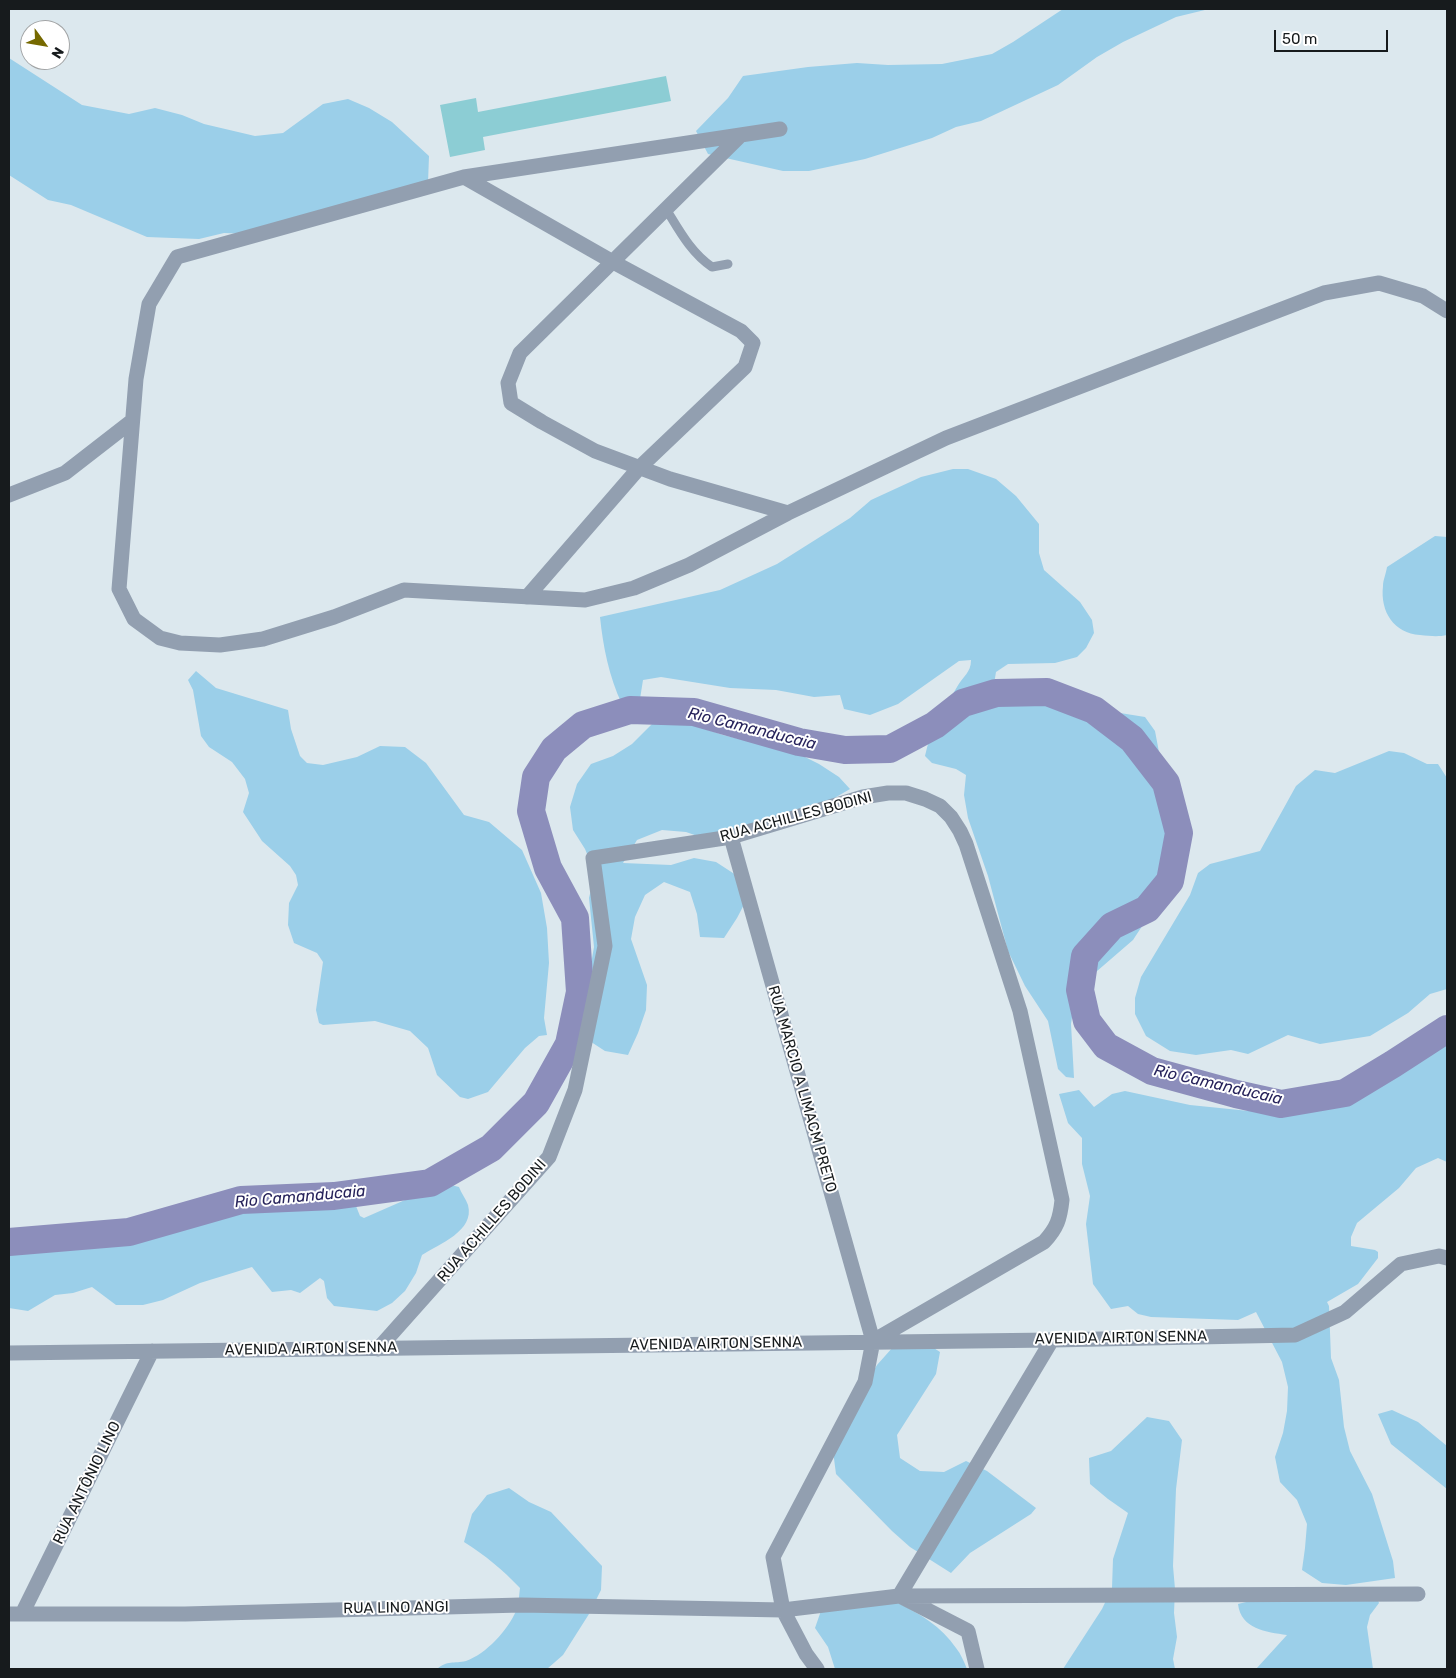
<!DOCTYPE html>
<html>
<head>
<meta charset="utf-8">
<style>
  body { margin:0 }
  #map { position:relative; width:1456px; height:1678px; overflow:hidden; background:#dce8ee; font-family:Rubik,sans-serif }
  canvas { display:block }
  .frame { position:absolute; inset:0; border:10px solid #171b1d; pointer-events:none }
  .north { position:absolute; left:20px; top:20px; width:50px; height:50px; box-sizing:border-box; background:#fff; border:1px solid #a2a4a5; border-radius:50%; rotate:122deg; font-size:14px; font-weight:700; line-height:20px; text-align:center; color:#171b1d }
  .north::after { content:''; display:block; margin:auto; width:18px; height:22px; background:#766900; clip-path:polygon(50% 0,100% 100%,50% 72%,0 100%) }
  .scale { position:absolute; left:1274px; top:30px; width:114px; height:22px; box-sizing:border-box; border:2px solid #171b1d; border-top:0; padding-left:6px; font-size:15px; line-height:18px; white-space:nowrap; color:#171b1d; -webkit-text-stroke:4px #fff; paint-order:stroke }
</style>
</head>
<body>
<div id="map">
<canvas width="1456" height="1678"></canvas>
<div class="frame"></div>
<div class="north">N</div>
<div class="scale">50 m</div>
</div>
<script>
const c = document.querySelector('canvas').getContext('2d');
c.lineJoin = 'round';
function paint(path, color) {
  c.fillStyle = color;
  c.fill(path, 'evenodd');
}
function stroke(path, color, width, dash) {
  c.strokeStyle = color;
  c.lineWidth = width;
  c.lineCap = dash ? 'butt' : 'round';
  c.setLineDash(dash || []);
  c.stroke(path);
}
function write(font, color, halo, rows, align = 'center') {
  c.font = font + ' Rubik,sans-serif';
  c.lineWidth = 4;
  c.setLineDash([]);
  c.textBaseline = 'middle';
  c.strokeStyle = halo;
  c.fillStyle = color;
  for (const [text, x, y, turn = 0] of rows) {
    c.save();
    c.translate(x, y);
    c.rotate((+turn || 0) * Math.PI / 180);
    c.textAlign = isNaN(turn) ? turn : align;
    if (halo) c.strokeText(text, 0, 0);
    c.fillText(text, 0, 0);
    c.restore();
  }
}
const green = new Path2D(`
  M1063,9H1209L1176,17L1123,42L1097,57L1058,85L981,121L956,127L932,138L865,159L809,171H783L708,154L696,131L728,98L743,76L808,67L857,63L888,65L942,64L992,54L1013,42Z
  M9,58L82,105L129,114L155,108L182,115L204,124L255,136L283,133L323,104L348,99L369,108L392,122L429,156L428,183L250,234L224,233L199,239L147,237L71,205L48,200L9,175Z
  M953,469H968L996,479L1016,496L1039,524V553L1044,570L1080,602L1092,620L1094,633L1086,648L1077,657L1055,663L1008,664L996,672L994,684L1015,696L1145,717L1155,731L1169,805L1162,870L1150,914L1133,940L1089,978L1075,998L1071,1024L1074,1078L1066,1077L1058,1069L1048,1021L1025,986L1008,951L988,876L968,818L964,795L966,775L956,769L932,763L925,756C930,731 944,709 957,687C963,676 971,673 971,660L959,661L898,704L870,715L844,709L840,695L814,697L776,690L730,688L661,677L643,680L640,699L628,706L622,704C609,677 603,646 600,617L720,590L777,564L850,518L871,500L921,477Z
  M1435,536L1447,537V635C1438,637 1430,636 1420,635C1394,633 1380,612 1383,586C1383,580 1386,574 1387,567Z
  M196,671L216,688L288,710L291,729L300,756L307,763L323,765L357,757L380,746L405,747L426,763L464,815L489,822L522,850L541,893L547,928L549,963L544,1018L547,1035L539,1036L525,1048L488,1092L468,1099L460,1097L437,1075L428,1048L410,1031L375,1021L323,1025L319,1023L316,1010L323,962L317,953L294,943L288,925L289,903L298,885L296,875L290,866L262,841L243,812L249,793L245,779L232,762L209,747L201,736L193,690L188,680Z
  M676,719L723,735L797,753L819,764L839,777L850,789L819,807L709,840L686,832L662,830L637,840L623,863L671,865L694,858L716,862L736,875L748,897L737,918L724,938L700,937L697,914L690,892L664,882L645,895L635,917L631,939L647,985L646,1010L638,1033L628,1055L605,1051L585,1038L578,1016L586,992L594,947L589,898L595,873L585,849L573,830L570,807L577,784L591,764L613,756L632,744L652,724Z
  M1389,751L1404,753L1427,764H1438L1447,778V989L1430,994L1408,1013L1370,1036L1320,1044L1288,1035L1248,1054L1231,1050L1196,1055L1170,1051L1146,1036L1135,1014V998L1141,977L1190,895L1198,873L1210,864L1260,851L1296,786L1315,770L1335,773Z
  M1447,1035V1162L1438,1158L1416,1168L1399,1188L1357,1223L1351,1237V1246L1375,1250L1378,1252V1258L1358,1284L1327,1302L1329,1306L1331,1358L1339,1380L1344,1427L1350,1451L1372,1494L1393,1561L1395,1578L1346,1585L1322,1583L1302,1570L1305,1548L1307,1524L1297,1500L1280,1482L1275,1457L1283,1433L1287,1411L1288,1387L1282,1362L1256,1312L1238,1320L1151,1317L1138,1314L1128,1306L1111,1309L1093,1284L1086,1224L1090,1196L1082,1164V1138L1068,1123L1059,1094L1079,1090L1094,1107L1112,1094L1125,1091L1190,1105L1249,1111H1282L1329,1102L1405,1072L1439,1049Z
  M451,1185L459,1187C461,1193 466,1199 468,1205C475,1231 439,1244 422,1255L416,1273L405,1291L392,1303L377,1311L334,1306L327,1298L324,1281L320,1278L300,1293L291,1290L272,1292L252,1267L200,1283L163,1300L143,1305H116L92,1287L73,1293L55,1295L28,1311L9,1308V1234L66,1237L125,1228L186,1203L211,1199L268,1200L315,1196L356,1206L360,1216L364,1218L430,1189Z
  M917,1337L940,1352L936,1374L897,1435L900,1458L920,1471L944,1472L966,1461L987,1471L1036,1508L1031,1514L970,1553L951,1573L910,1547L892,1531L836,1474L833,1451L865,1385L877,1365L893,1347Z
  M1392,1410L1418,1422L1447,1446V1489L1391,1444L1378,1414Z
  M1147,1417L1169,1421L1182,1440L1176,1489L1173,1566L1175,1589L1174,1613L1177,1637L1173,1659L1175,1669H1063L1102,1609L1112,1588L1113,1559L1128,1513L1108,1499L1090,1484L1089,1458L1111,1451Z
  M509,1488L529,1502L551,1512L602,1566L601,1590L589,1614L563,1655L547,1669H437C447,1660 454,1664 466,1661C486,1654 508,1630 516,1611C519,1605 519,1595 520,1588C503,1570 485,1555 464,1542L472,1514L487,1495Z
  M1377,1598L1379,1603L1370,1615L1367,1627L1373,1669H1256L1287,1635C1266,1632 1241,1629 1238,1604L1254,1600Z
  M896,1602C919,1613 942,1627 956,1648C961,1654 964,1662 967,1669H835L828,1647L815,1628L823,1605Z`);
const river = new Path2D(`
  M9,1242L129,1232L241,1200L334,1196L430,1183L491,1148L536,1103L569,1044L580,992L575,918L548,868L531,811L536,777L554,749L583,725L630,710L694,712L799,742L845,750L890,749L935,725L963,703L996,693L1047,692L1094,710L1132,739L1166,783L1179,833L1170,881L1147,909L1112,926L1085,956L1080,990L1087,1021L1106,1046L1152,1071L1236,1094L1281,1104L1345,1093L1393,1064L1447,1029`);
const building = new Path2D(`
  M666,76L671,101L483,137L485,150L450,157L440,105L476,98L478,112Z`);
const lane = new Path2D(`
  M666,209C679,230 691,253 712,267L728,264`);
const street = new Path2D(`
  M780,129L464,177L177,257L149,304L136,379L119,589L134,619L160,638L180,643L220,645L263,639L334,617L404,590L585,600L634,588L689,565L788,513L946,438L1324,293L1379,283L1423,296L1447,311
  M741,135L520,353L508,383L511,403L542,422L595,451L670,479L788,513
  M464,177L613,262L741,331L753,343L745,367L639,468L527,597
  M9,495L65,473L132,421
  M731,837L873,1341L865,1382L773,1557L783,1610L806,1654L817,1669
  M378,1349L549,1157L575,1090L605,946L593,858L731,837L863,797L888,793H906L925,799L940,806L951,817L960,831L966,844L1020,1011L1062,1200C1060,1219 1057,1228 1044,1242L873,1341
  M9,1353L1052,1340L1295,1335L1345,1312L1401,1264L1439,1256L1447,1258
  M899,1596L1052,1340
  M902,1597L968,1631L977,1669
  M9,1614H185L521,1605L783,1610L899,1596L1418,1594
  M22,1614L152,1351`);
const streetNames = [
  ["RUA ACHILLES BODINI",796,817,-15],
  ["RUA MARCIO A LIMACM PRETO",802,1089,74],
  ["RUA ACHILLES BODINI",492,1221,-49],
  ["AVENIDA AIRTON SENNA",1121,1338,-1],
  ["AVENIDA AIRTON SENNA",716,1344,-1],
  ["AVENIDA AIRTON SENNA",311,1349,-1],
  ["RUA ANTÔNIO LINO",87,1483,-64],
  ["RUA LINO ANGI",396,1608,-1]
];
const waterNames = [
  ["Rio Camanducaia",752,729,14],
  ["Rio Camanducaia",1218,1085,13],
  ["Rio Camanducaia",300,1197,-5]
];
paint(green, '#9bcfe9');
stroke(river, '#8c8ebb', 28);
paint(building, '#8ccdd4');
stroke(lane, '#929fb0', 9);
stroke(street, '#929fb0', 15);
write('15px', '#171b1d', '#fff', streetNames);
write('italic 16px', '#27235b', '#fff', waterNames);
</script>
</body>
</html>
